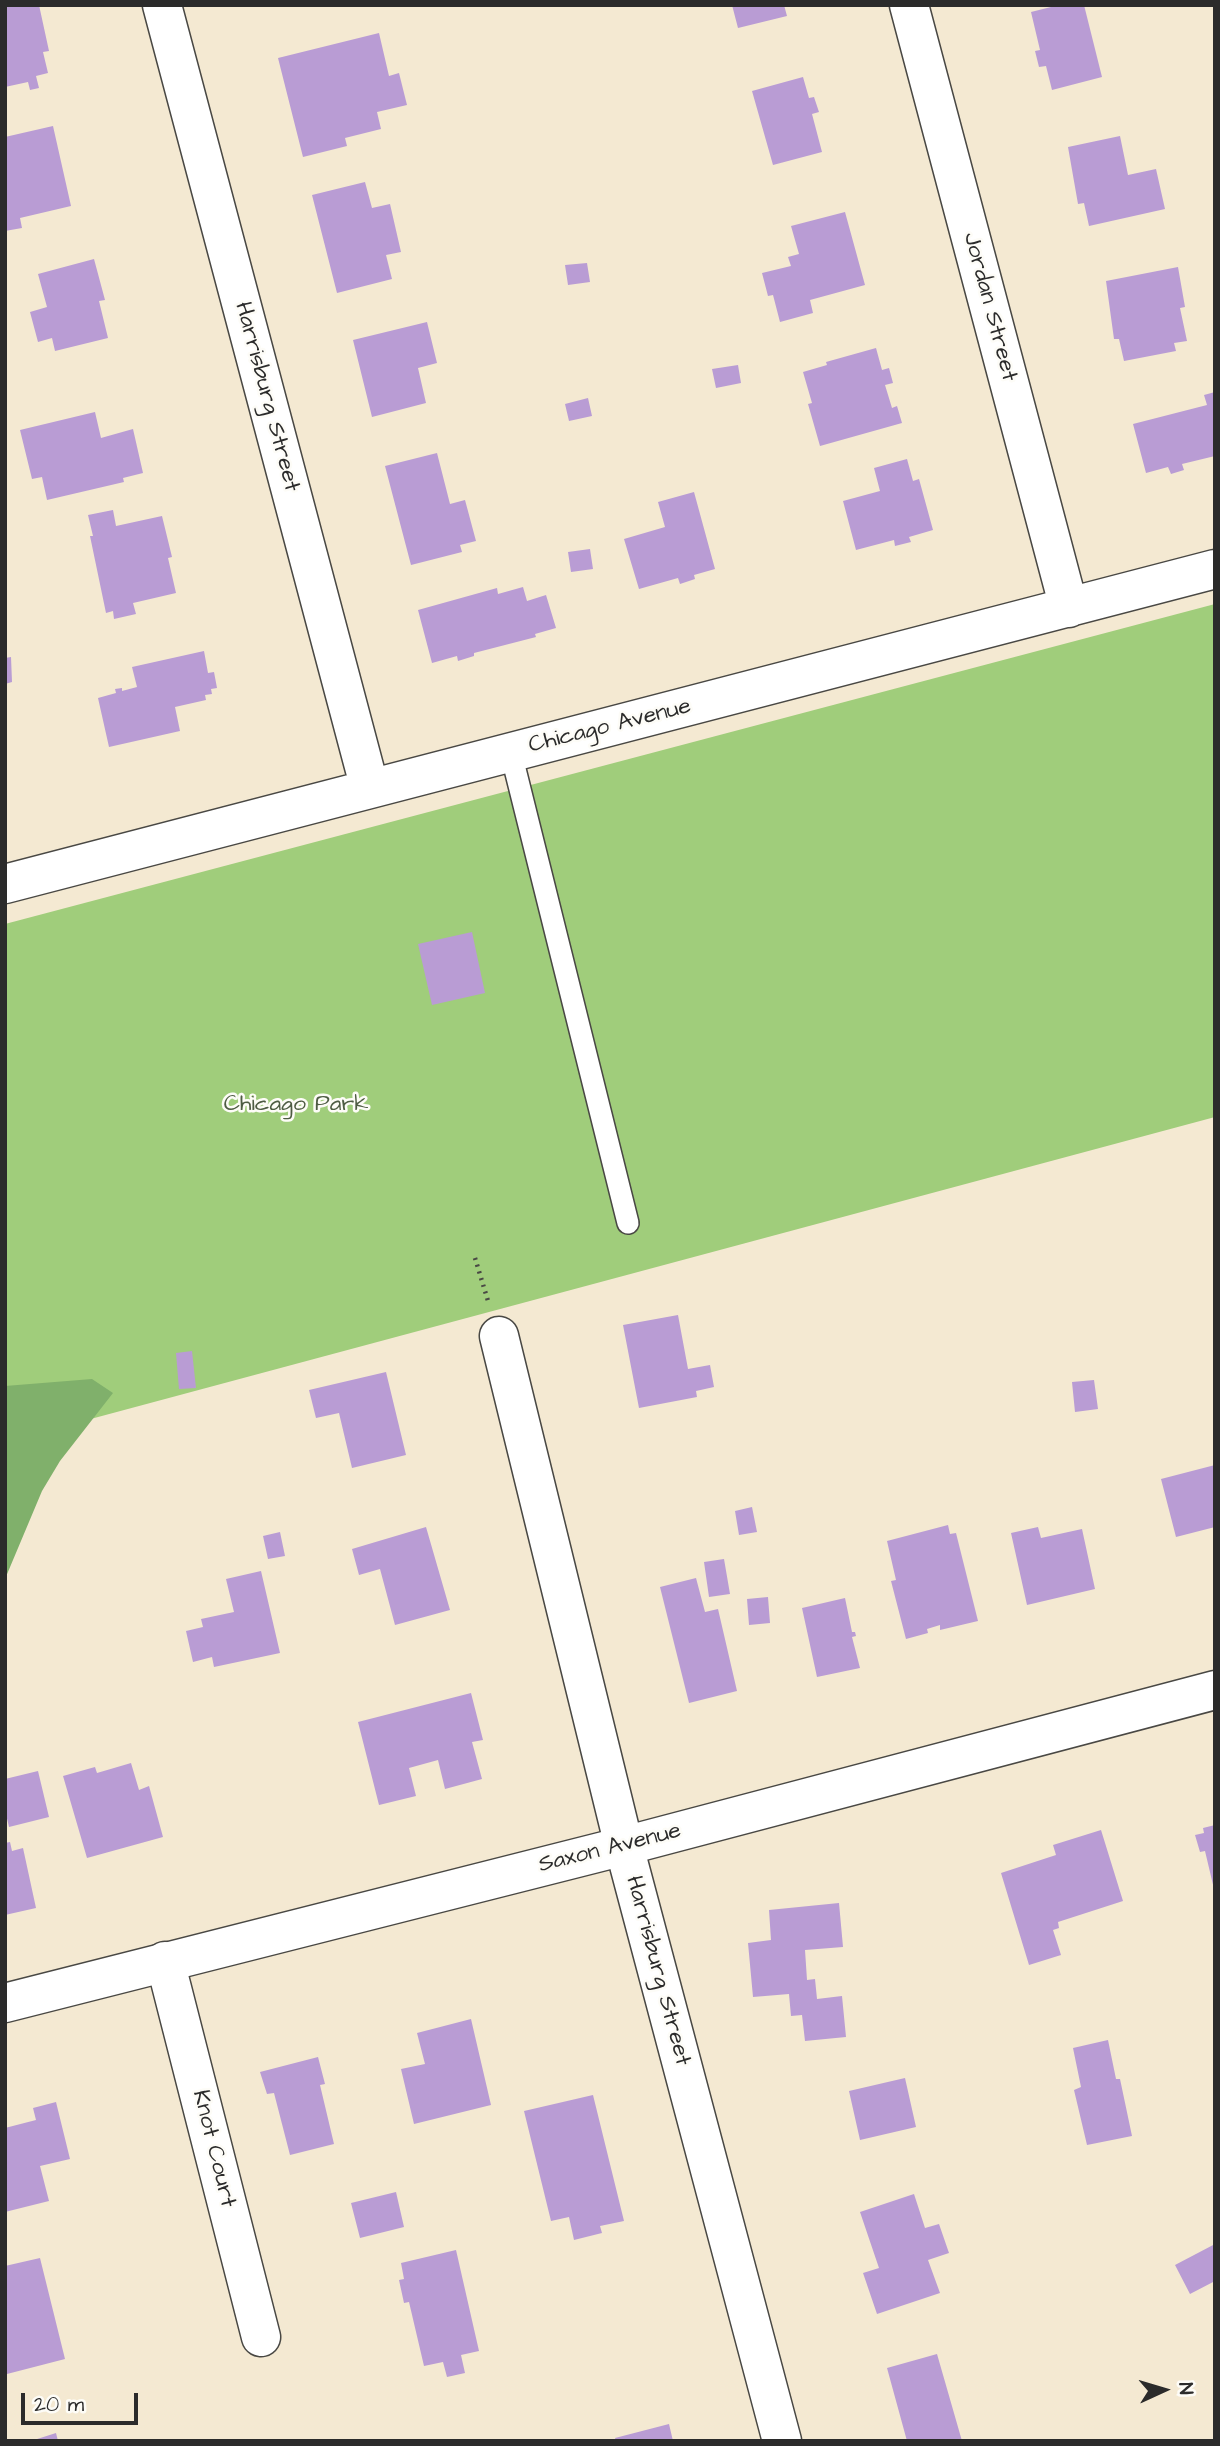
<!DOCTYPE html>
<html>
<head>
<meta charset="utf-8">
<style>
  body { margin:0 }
  #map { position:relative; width:1220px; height:2446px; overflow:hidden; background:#f4e9d2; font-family:"Architects Daughter",sans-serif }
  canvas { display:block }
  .frame { position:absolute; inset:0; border:7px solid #2b2b2b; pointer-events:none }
  .north { position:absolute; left:1129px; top:2355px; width:70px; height:70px; -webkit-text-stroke:5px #fdfcf7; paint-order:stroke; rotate:86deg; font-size:19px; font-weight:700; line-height:28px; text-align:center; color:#2b2b2b }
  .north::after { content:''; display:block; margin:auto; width:24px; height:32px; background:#2b2b2b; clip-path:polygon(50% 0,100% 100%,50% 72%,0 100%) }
  .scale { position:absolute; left:21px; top:2393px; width:117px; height:32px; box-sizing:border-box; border:4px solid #2b2b2b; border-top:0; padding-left:9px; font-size:21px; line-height:24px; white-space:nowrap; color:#2b2b2b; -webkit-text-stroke:5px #fdfcf7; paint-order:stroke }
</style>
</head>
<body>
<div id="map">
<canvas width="1220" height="2446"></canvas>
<div class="frame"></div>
<div class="north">N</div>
<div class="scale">20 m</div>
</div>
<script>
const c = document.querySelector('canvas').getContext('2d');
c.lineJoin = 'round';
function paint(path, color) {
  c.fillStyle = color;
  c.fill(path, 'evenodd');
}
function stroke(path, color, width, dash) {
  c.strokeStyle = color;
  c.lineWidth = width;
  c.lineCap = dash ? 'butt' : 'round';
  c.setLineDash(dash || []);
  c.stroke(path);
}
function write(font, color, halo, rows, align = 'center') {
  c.font = font + ' "Architects Daughter",sans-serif';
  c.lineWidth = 5;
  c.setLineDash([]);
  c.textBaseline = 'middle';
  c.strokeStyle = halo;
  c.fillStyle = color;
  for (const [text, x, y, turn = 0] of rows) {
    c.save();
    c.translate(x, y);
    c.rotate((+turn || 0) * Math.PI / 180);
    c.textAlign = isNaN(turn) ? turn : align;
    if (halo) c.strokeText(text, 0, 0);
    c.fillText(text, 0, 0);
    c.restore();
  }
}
const green = new Path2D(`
  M1215,604V1117L5,1442V924Z`);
const forest = new Path2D(`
  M92,1379L113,1393L60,1461L42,1491L5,1579V1386Z`);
const building = new Path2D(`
  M5,5H39L49,51L43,52L48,73L36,76L39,88L30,90L28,82L5,87Z
  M732,5H784L787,16L738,28Z
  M1059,5H1084L1102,77L1052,90L1046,66L1039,67L1035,51L1040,50L1031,12Z
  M379,33L389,76L399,73L407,105L377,112L381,129L345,138L347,146L303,157L278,58Z
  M803,77L809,98L814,97L819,112L812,114L822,152L773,165L752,91Z
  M53,126L71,206L20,218L22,228L5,231V137Z
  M1120,136L1128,175L1156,169L1165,209L1089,226L1084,203L1078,204L1068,147Z
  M365,182L372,208L390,204L401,252L386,255L392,279L337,293L312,195Z
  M845,212L865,285L810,300L813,313L780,322L773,295L768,296L762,273L791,266L788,257L799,254L791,226Z
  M94,259L105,300L99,301L108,338L55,351L52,338L38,342L30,312L47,307L38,274Z
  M587,263L590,282L568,285L565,265Z
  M1178,267L1185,307L1180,308L1187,341L1174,343L1176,351L1124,361L1119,339H1114L1106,281Z
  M427,322L437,363L418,368L426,403L372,417L353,340Z
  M876,348L882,370L889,368L893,383L885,385L892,408L897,406L902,423L820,446L808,404L812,403L803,372L827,365L826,362Z
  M738,365L741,383L716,388L712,369Z
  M1215,392V456L1182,464L1184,470L1171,474L1168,467L1146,473L1133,424L1207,405L1204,395Z
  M588,398L592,416L569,421L565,404Z
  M95,412L101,438L133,429L143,473L123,478L124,482L47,500L42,477L32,479L20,430Z
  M437,453L450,504L465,500L476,541L460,545L462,552L411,565L385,466Z
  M907,459L913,481L919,479L933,530L909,537L911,542L895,546L894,540L856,550L843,501L880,491L874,468Z
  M694,492L715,569L694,575L695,579L680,584L678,578L639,589L624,539L665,527L658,502Z
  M113,510L116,526L162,516L172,557L168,558L176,593L133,603L136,614L114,619L113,611L106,613L90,536H93L88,515Z
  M590,549L593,569L571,572L568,552Z
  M523,587L527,601L546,595L556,628L535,634L536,637L474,653V656L458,661L457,656L432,663L418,610L497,588L498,594Z
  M204,651L208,673L214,672L217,688L211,689L212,694L205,695L206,700L175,707L180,731L109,747L98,698L116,693L115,689L122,688V691L137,687L132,667Z
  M11,657L12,682L5,684V658Z
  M472,932L485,993L432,1005L418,944Z
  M678,1315L688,1369L710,1365L714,1387L696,1391L697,1397L639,1408L623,1325Z
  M192,1351L196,1388L179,1389L176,1353Z
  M386,1372L406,1455L352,1468L339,1413L316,1418L309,1390Z
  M1094,1380L1098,1409L1075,1412L1072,1382Z
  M1215,1465V1527L1176,1537L1161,1479Z
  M752,1507L757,1532L739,1535L735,1511Z
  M948,1525L950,1534L956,1533L978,1621L940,1630V1625L927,1629L928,1633L906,1639L891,1581L896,1580L887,1541Z
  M426,1527L450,1610L395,1625L380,1569L359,1575L352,1549Z
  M1038,1527L1041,1538L1082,1529L1095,1589L1027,1605L1011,1533Z
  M280,1532L285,1556L268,1559L263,1536Z
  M724,1559L730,1594L709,1597L704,1562Z
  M261,1571L280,1653L214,1667L212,1657L193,1662L186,1631L203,1627L201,1619L234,1612L226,1579Z
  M696,1578L705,1612L718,1609L737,1691L689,1703L660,1587Z
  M768,1597L770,1623L749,1625L747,1599Z
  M845,1598L852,1632H855L856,1636L852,1637L860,1668L817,1677L802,1608Z
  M471,1693L483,1740L472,1742L482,1779L445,1789L438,1760L409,1768L416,1796L379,1805L358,1722Z
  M131,1763L139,1790L149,1786L163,1837L87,1858L63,1776L95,1767L97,1773Z
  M38,1771L49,1817L9,1827L5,1810V1779Z
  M1215,1825V1889H1214L1205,1851L1200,1852L1195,1835L1204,1833L1203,1828Z
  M1101,1830L1123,1901L1058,1922L1059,1928L1053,1930L1061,1955L1029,1965L1001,1873L1056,1855L1053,1845Z
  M10,1842L12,1851L23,1848L36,1908L5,1915V1843Z
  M839,1903L843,1947L805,1950L807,1980L815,1979L817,1999L842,1996L846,2037L805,2041L802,2015L791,2016L789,1994L753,1997L748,1943L771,1940L769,1910Z
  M471,2019L491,2105L414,2124L401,2069L425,2064L417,2033Z
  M1108,2040L1116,2079H1120L1132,2136L1087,2145L1074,2090L1081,2087L1073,2048Z
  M318,2057L325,2084L320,2085L334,2144L290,2155L274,2093L267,2094L260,2072Z
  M905,2078L916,2127L860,2140L849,2091Z
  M593,2095L624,2221L600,2226L602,2233L574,2240L569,2217L551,2221L524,2111Z
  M56,2102L70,2159L40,2166L49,2201L5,2212V2128L36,2120L33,2108Z
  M396,2192L404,2227L360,2238L351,2203Z
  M914,2194L925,2228L939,2224L949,2253L928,2260L940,2293L877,2314L863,2273L879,2268L860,2212Z
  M1215,2244V2281L1190,2294L1175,2265Z
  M456,2250L479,2351L461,2355L465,2373L447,2377L443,2362L424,2366L409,2302L404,2303L399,2280L404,2279L401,2263Z
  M40,2258L65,2359L7,2374L5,2366V2266Z
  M937,2354L962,2441H907L887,2368Z
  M669,2424L673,2441H616L615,2438Z
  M56,2433L58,2441H34V2440Z`);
const path = new Path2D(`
  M475,1258L488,1301`);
const lane = new Path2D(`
  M511,753L628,1223`);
const street = new Path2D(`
  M162,5L370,789
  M909,5L1069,608
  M5,884L1215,569
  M499,1336L624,1846L782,2441
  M165,1961L261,2337`);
const secondary = new Path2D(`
  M5,2003L624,1846L1215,1690`);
const streetNames = [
  ["Jordan Street",989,307,75],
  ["Harrisburg Street",266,397,75],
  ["Chicago Avenue",610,727,-14],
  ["Saxon Avenue",610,1849,-14],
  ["Harrisburg Street",657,1971,75],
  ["Knot Court",213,2149,76]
];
const parkNames = [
  ["Chicago Park",296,1105]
];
paint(green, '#a0cd7b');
paint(forest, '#80b06b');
paint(building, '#b99cd4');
stroke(lane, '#494844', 24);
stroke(street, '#494844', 41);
stroke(secondary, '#494844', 41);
stroke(path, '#494844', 4.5, [2, 5]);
stroke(lane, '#fff', 21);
stroke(street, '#fff', 38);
stroke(secondary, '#fff', 38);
write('23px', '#2b2b2b', '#fdfcf7', streetNames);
write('23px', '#4e5c43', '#fdfcf7', parkNames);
</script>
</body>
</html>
